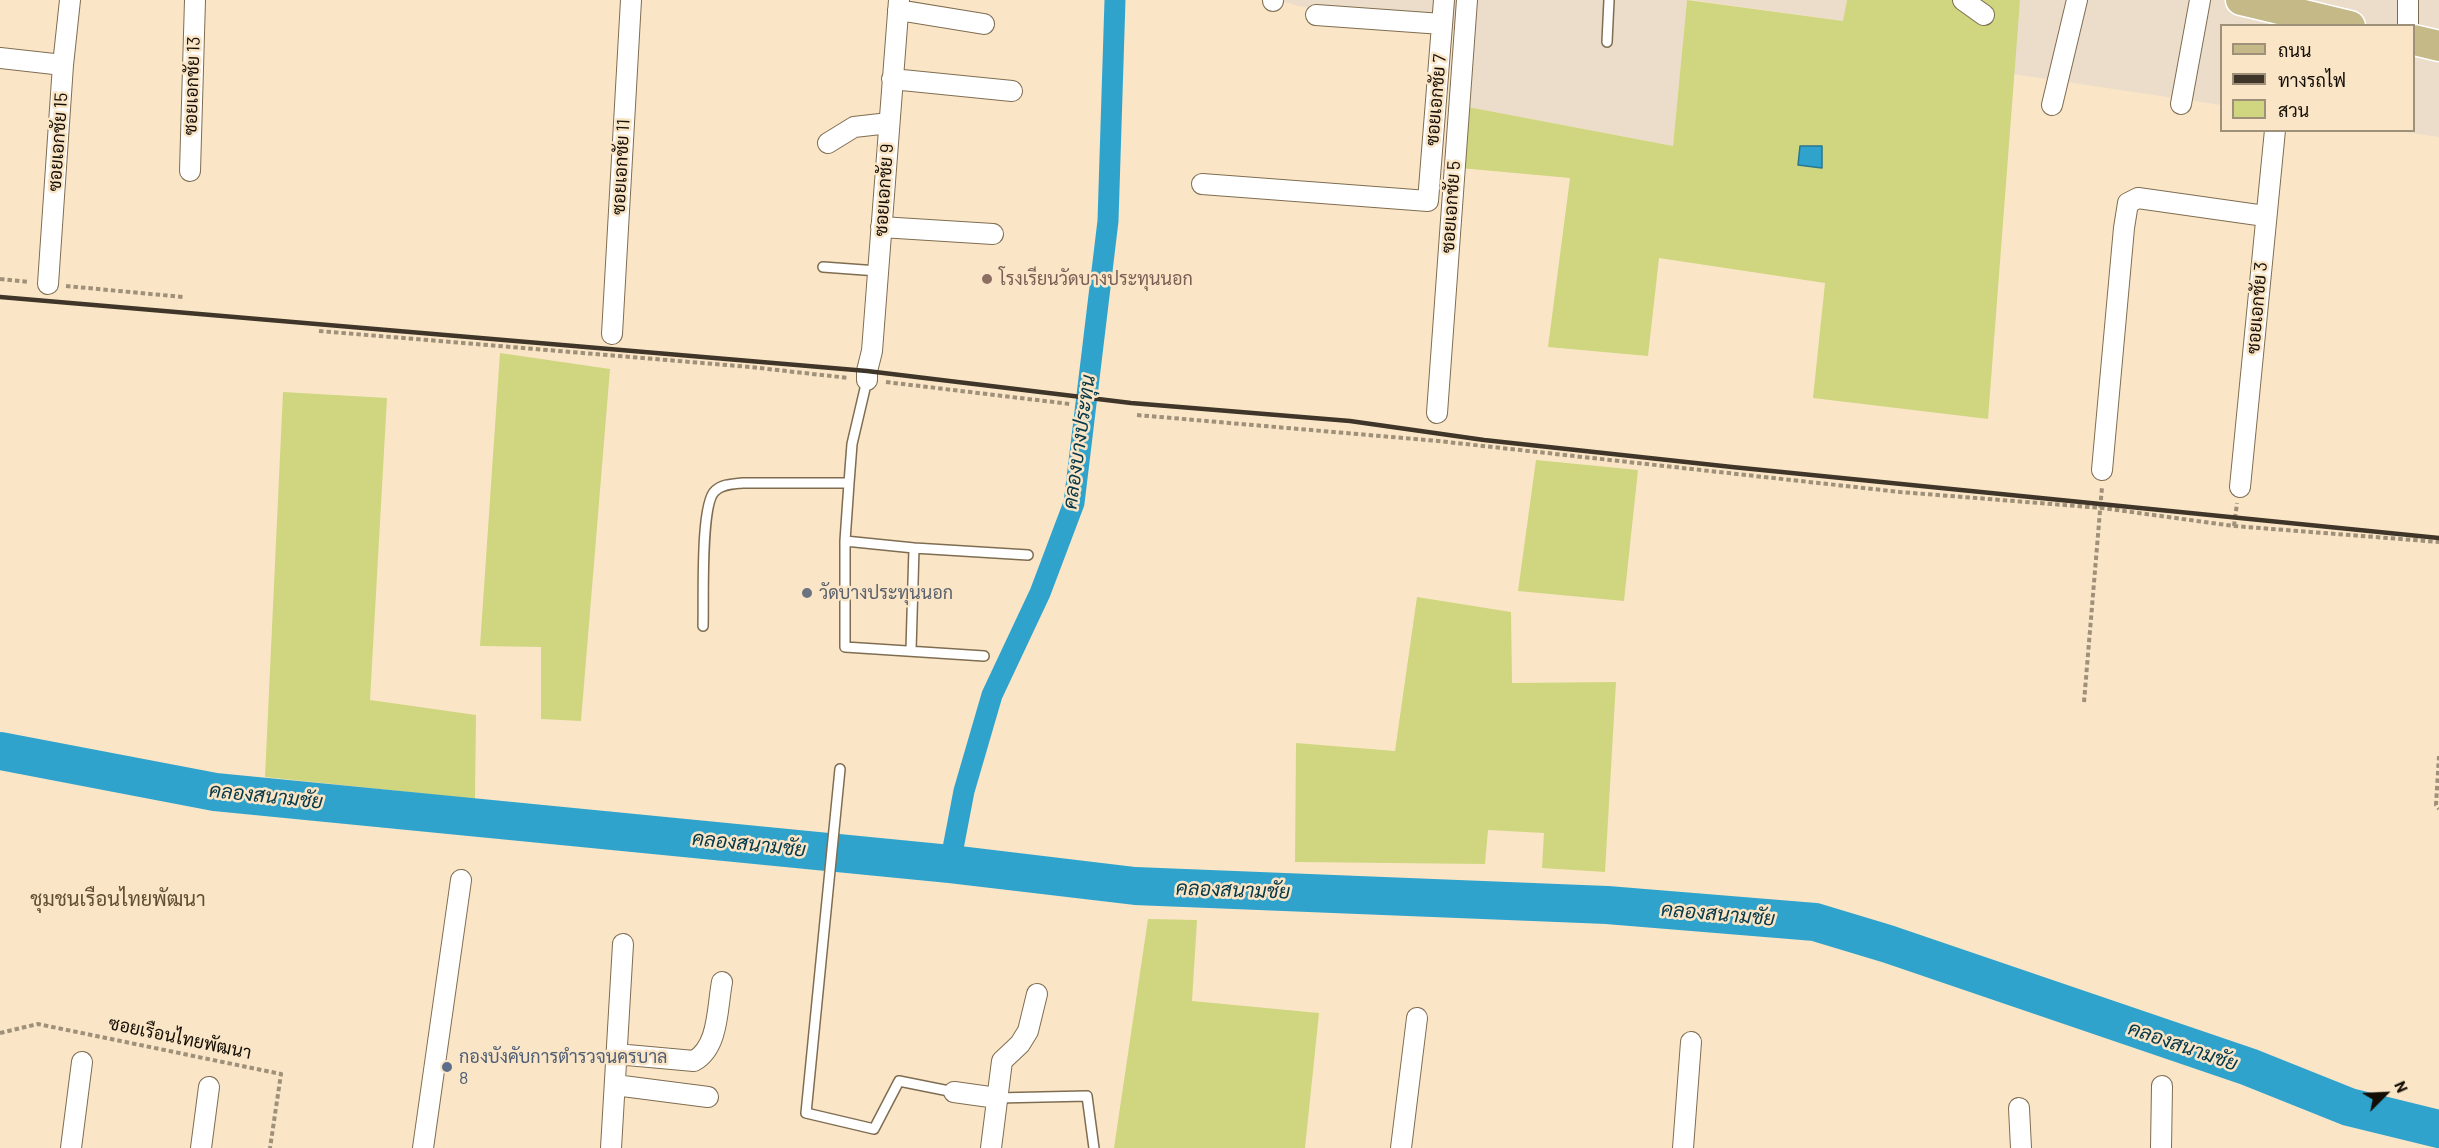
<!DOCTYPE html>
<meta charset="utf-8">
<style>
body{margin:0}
#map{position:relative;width:2439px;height:1148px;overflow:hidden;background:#fae6c7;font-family:Barlow,Sarabun,sans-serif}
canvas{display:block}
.legend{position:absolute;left:2220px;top:24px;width:195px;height:108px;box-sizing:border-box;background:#fae6c7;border:2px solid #9e9079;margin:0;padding:8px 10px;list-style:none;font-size:18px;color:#150e05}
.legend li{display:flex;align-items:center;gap:12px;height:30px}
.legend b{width:30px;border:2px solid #9e9079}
.north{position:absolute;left:2355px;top:1064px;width:60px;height:60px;-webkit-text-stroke:4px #fae6c7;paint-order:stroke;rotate:66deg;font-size:16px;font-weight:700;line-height:24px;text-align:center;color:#150e05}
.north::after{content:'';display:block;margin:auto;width:21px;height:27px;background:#150e05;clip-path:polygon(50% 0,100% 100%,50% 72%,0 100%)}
</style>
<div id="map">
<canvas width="2439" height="1148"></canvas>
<ul class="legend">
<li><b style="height:8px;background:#c5b987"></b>ถนน</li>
<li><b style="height:8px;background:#3f3528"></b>ทางรถไฟ</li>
<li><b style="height:16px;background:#cfd67f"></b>สวน</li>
</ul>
<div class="north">N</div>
</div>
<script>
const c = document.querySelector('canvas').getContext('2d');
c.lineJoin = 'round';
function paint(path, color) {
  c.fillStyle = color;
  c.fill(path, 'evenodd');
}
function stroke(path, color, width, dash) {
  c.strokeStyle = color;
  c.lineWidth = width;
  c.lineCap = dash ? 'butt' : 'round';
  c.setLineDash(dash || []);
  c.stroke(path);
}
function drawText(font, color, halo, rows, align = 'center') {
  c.font = font + ' Barlow,Sarabun,sans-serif';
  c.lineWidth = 5;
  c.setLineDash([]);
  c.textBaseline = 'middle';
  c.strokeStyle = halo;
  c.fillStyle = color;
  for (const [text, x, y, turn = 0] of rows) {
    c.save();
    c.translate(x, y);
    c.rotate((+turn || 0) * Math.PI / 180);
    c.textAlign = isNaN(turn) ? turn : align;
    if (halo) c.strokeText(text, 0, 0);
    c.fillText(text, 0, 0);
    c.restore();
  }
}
paint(new Path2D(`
 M1279 0H1687L1673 146 1468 107 1473 33 1298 6Z
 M1691 0H1847L1844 21Z
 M2020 0H2439V137L2397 131 2414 130V26H2222L2221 105 2013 74Z`), '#ecddca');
paint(new Path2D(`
 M1687 0 1843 21 1847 0H2020L1988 419 1813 398 1825 283 1659 258 1648 356 1548 347 1570 178 1460 168 1468 107 1673 146Z
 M500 353 610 369 581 721 541 719V647L480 646Z
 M283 392 387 398 370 700 476 715 475 799 265 777Z
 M1536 460 1638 470 1624 601 1518 591Z
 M1417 597 1511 612 1512 683 1616 682 1605 872 1542 868 1544 833 1488 830 1485 864 1295 862 1296 743 1395 751Z
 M1148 919 1197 920 1192 1001 1319 1013 1305 1148H1114Z`), '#cfd67f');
const water = new Path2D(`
 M1800 146H1822V168L1798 165Z`);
paint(water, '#30a3cd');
stroke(water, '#287691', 1.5);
stroke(new Path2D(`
 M950 864 964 791 992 695 1040 593 1074 503 1108 221 1115 0`), '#30a3cd', 21);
stroke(new Path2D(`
 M0 751 215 792 950 864 1135 886 1607 905 1815 922 1888 944 2249 1067 2349 1107 2439 1129`), '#30a3cd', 38);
const service = new Path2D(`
 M1607 42 1609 0
 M823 267 878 271
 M867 380 852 444 849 483 845 541V647L984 656
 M845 541 914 548 911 650
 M914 548 1028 555
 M703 626C704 602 700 504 715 491 722 484 733 484 742 483H849
 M840 769 806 1113 874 1129 899 1081 954 1092
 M997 1098 1087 1096 1094 1148`);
const minor = new Path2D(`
 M1963 0 1984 15
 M2408 0V26
 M1273 1V0
 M898 10 984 24
 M1316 15 1442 24
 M0 58 63 65
 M892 79 1012 91
 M2181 104 2200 0
 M2052 105 2077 0
 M828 143 854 127 889 123
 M190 171 195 0
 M1202 184 1428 201 1444 0
 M881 227 993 234
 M48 284 63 65 70 0
 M612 334 631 0
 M867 380V371L872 351 899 0
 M1437 413 1467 0
 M2102 470 2124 228 2128 203 2138 198 2265 216
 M2240 487 2275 130
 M616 1054 694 1061C719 1047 717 1008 722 982
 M615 1085 708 1097
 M954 1092 997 1098
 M2019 1108 2021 1148
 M71 1148 82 1062
 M201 1148 209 1087
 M423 1148 461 880
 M611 1148 623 944
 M991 1148 1002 1061 1020 1044 1028 1031 1037 994
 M1401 1148 1417 1018
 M1683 1148 1691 1042
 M2161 1148 2162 1086`);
const primary = new Path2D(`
 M2241 0 2350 26
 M2414 40 2439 46`);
stroke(service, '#7f6d51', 12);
stroke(minor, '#7f6d51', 22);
stroke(primary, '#fff', 33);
stroke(new Path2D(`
 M0 279 29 282
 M66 286 183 297
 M319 331 750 367 849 378
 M886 382 1070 404
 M1137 415 1438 441 1900 492 2102 508 2234 526 2439 542
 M2234 526 2237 503
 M2084 702 2102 487
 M2439 756 2436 805 2439 809
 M0 1033 38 1024 281 1074 270 1148`), '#9f907a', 4, [4.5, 3]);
stroke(service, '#fff', 9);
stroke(minor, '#fff', 20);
stroke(primary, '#c5b987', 30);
stroke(new Path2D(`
 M0 297 867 371 1131 403 1350 421 1484 440 1732 467 2439 538`), '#3f3528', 4.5);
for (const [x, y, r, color] of [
 [987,279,6,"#8d6e63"],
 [807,593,6,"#6b7280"],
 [447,1067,6,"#5c6f8a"]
]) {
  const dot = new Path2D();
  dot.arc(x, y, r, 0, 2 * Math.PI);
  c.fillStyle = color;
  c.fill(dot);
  stroke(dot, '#fae6c7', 2);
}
drawText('18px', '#150e05', '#fae6c7', [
 ["ซอยเอกชัย 13",192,86,-88],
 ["ซอยเอกชัย 7",1436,100,-85],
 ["ซอยเอกชัย 15",58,142,-86],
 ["ซอยเอกชัย 11",621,167,-87],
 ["ซอยเอกชัย 9",884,190,-86],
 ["ซอยเอกชัย 5",1451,207,-86],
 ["ซอยเอกชัย 3",2257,308,-85],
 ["ซอยเรือนไทยพัฒนา",180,1038,12]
]);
drawText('18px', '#785e54', '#fae6c7', [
 ["โรงเรียนวัดบางประทุนนอก",999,279]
], 'left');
drawText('18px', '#5b616d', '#fae6c7', [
 ["วัดบางประทุนนอก",819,593]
], 'left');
drawText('18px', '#4e5e75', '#fae6c7', [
 ["กองบังคับการตำรวจนครบาล",459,1057],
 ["8",459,1078]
], 'left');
drawText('italic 20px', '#053849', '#fae6c7', [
 ["คลองบางประทุน",1079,442,-82],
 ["คลองสนามชัย",266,796,6],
 ["คลองสนามชัย",749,844,6],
 ["คลองสนามชัย",1233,890,2],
 ["คลองสนามชัย",1718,914,5],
 ["คลองสนามชัย",2183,1046,19]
]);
drawText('20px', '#5f4e33', '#fae6c7', [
 ["ชุมชนเรือนไทยพัฒนา",118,899]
]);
</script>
